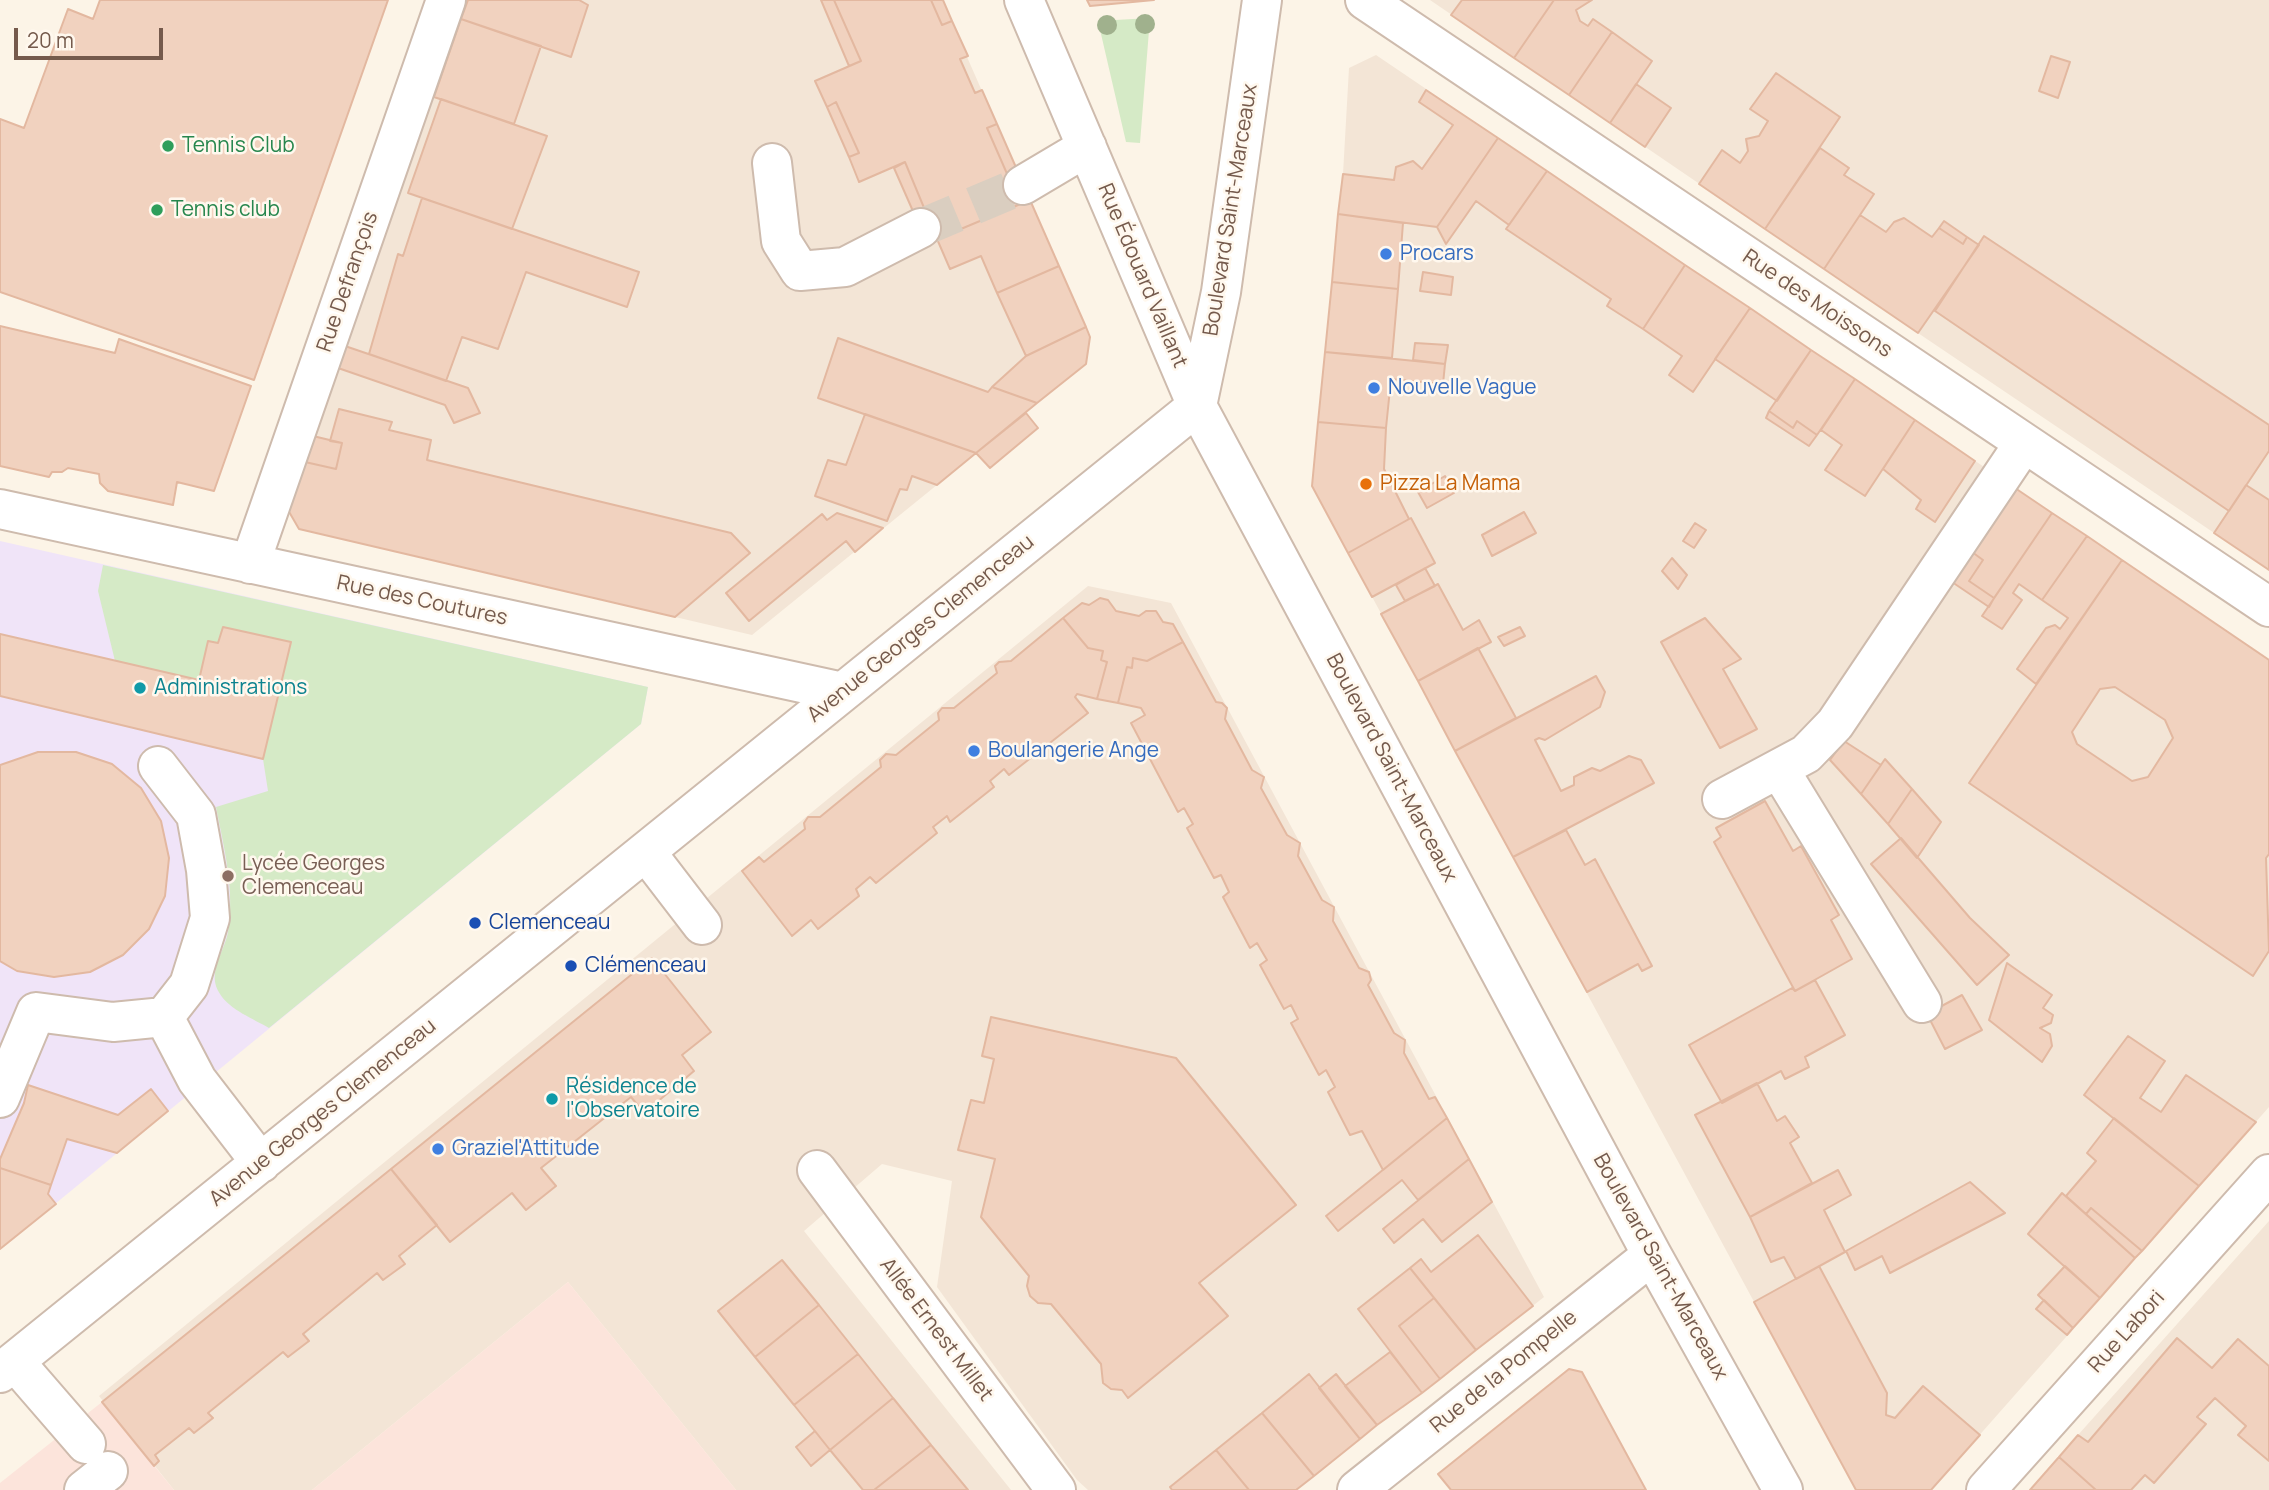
<!DOCTYPE html>
<meta charset="utf-8">
<style>
body{margin:0}
#map{position:relative;width:2269px;height:1490px;overflow:hidden;background:#fcf4e7;font-family:Manrope,sans-serif}
canvas{display:block}
.scale{position:absolute;left:14px;top:28px;width:149px;height:32px;box-sizing:border-box;border:4px solid #755a4c;border-top:0;padding-left:9px;font-size:21px;line-height:24px;white-space:nowrap;color:#755a4c;-webkit-text-stroke:5px #fff8ee;paint-order:stroke}
</style>
<div id="map">
<canvas width="2269" height="1490"></canvas>
<div class="scale">20 m</div>
</div>
<script>
const c = document.querySelector('canvas').getContext('2d');
c.lineJoin = 'round';
function paint(path, color) {
  c.fillStyle = color;
  c.fill(path, 'evenodd');
}
function stroke(path, color, width, dash) {
  c.strokeStyle = color;
  c.lineWidth = width;
  c.lineCap = dash ? 'butt' : 'round';
  c.setLineDash(dash || []);
  c.stroke(path);
}
function drawText(font, color, halo, rows, align = 'center') {
  c.font = font + ' Manrope,sans-serif';
  c.lineWidth = 5;
  c.setLineDash([]);
  c.textBaseline = 'middle';
  c.strokeStyle = halo;
  c.fillStyle = color;
  for (const [text, x, y, turn = 0] of rows) {
    c.save();
    c.translate(x, y);
    c.rotate((+turn || 0) * Math.PI / 180);
    c.textAlign = isNaN(turn) ? turn : align;
    if (halo) c.strokeText(text, 0, 0);
    c.fillText(text, 0, 0);
    c.restore();
  }
}
paint(new Path2D(`
 M466 0H942L1090 337 1086 364 752 635 299 529 288 510Z
 M1430 0H2269V570L1918 333Z
 M1376 55 2269 660V1107L1931 1490H1856L1312 486 1343 174 1349 68Z
 M1088 586 1171 603 1544 1297 1403 1408 1400 1406 1296 1490H1088L1077 1480 937 1287 952 1181 882 1164 804 1231 1011 1490H736L568 1282 312 1490H174L99 1396Z
 M2269 1221V1490H2030L2078 1435Z`), '#f3e5d6');
paint(new Path2D(`
 M568 1282 736 1490H312Z
 M102 1402 174 1490H0V1483Z`), '#fce4db');
paint(new Path2D(`
 M0 541 648 687 641 724 0 1249Z`), '#f0e4f8');
paint(new Path2D(`
 M1150 18 1140 143 1126 142 1098 21Z
 M103 565 648 687 641 724 269 1028C254 1019 230 1010 220 994 206 973 224 953 228 932 235 890 224 848 216 807L268 791 263 759 291 642 223 627 218 643 208 641 199 680 115 661 98 591Z`), '#d5eac6');
const building = new Path2D(`
 M100 0H388L254 380 0 292V119L24 128 68 9 93 19Z
 M468 0H579L588 5 571 57 461 19Z
 M821 0H834L861 61 849 66Z
 M834 0H931L942 25 952 21 968 56 960 59 975 93 982 90 997 124 987 128 1008 176 1030 200 937 239 905 162 859 182 849 157 859 153 836 102 827 107 815 81 861 61Z
 M931 0H943L952 21 942 25Z
 M1087 0H1154L1090 6Z
 M1462 0H1554L1514 58 1451 15Z
 M1554 0H1592L1576 10 1580 21 1588 26 1593 19 1612 32 1569 95 1514 58Z
 M461 19 541 46 514 124 434 97Z
 M1612 32 1652 61 1610 123 1569 95Z
 M2051 56 2070 62 2058 98 2039 91Z
 M1776 73 1840 117 1765 229 1699 184 1722 150 1740 163 1748 151 1746 139 1759 136 1768 121 1750 109Z
 M1636 84 1671 108 1645 147 1610 123Z
 M1426 90 1498 138 1437 227 1338 214 1343 174 1394 180 1396 167 1413 161 1422 169 1453 125 1419 102Z
 M441 99 547 136 512 229 408 193Z
 M836 102 859 153 849 157 827 107Z
 M997 124 1018 172 1008 176 987 128Z
 M1498 138 1547 171 1509 225 1476 201 1446 244 1437 227Z
 M1820 148 1849 168 1844 175 1874 194 1824 269 1765 229Z
 M905 162 937 239 927 243 894 168Z
 M1547 171 1685 265 1643 329 1607 306 1611 299 1506 229Z
 M422 198 639 272 627 307 526 272 498 349 462 337 446 381 369 354 398 254 403 256Z
 M1030 200 1059 266 997 293 981 256 950 269 937 239Z
 M1338 214 1403 223 1398 289 1332 282Z
 M1860 215 1886 232 1894 222 1904 218 1932 237 1939 228 1963 244 1967 237 1979 245 1918 333 1824 269Z
 M1944 221 1967 237 1963 244 1939 228Z
 M1984 236 2269 425V451L2229 511 1935 311Z
 M1685 265 1750 308 1693 392 1669 375 1682 356 1643 329Z
 M1059 266 1086 327 1026 356 997 293Z
 M1423 272 1453 277 1451 295 1420 291Z
 M1332 282 1398 289 1392 358 1325 352Z
 M1750 308 1811 350 1777 401 1715 359Z
 M0 326 115 353 119 339 251 386 214 491 177 482 173 505 108 491 100 483 99 474 68 468 62 472H52L49 477 0 466Z
 M1086 327 1090 337 1086 364 1037 403 992 387 1026 356Z
 M838 338 988 392 992 387 1037 403 976 453 818 398Z
 M1415 343 1448 345 1445 364 1413 360Z
 M345 346 468 388 480 413 454 423 445 405 338 368Z
 M1811 350 1855 379 1817 435 1797 421 1793 428 1769 411Z
 M1325 352 1445 364 1443 384 1391 379 1386 428 1318 422Z
 M1855 379 1915 420 1865 496 1825 470 1842 445 1821 430Z
 M339 409 392 422 389 430 431 440 427 460 731 533 750 553 675 617 299 529 288 510 305 462 336 469 342 443 330 441Z
 M1769 411 1793 428 1797 421 1817 435 1809 446 1766 418Z
 M1026 413 1038 428 990 468 976 453Z
 M865 414 976 453 937 485 912 476 907 490 900 489 887 521 815 496 828 460 846 465Z
 M1915 420 1975 461 1935 522 1916 509 1921 500 1883 469Z
 M1318 422 1386 428 1384 469 1409 519 1348 553 1312 486Z
 M313 436 342 443 336 469 305 462Z
 M1445 476 1454 493 1427 508 1418 492Z
 M2246 485 2269 500V570L2214 533Z
 M2015 488 2052 513 1994 598 1969 581 1983 560 1972 552Z
 M1524 512 1536 533 1492 556 1482 535Z
 M837 513 883 528 855 552 846 541 749 621 726 593 822 514 827 520Z
 M2052 513 2087 536 2042 600 2019 584 2013 593 2022 600 2002 629 1982 616Z
 M1411 518 1435 563 1372 597 1348 553Z
 M1695 523 1706 530 1694 548 1683 541Z
 M2087 536 2122 560 2036 684 2017 669 2046 628 2055 625 2060 629 2068 618 2042 600Z
 M1972 552 1983 560 1969 581 1994 598 1989 607 1952 582Z
 M1672 558 1687 575 1678 589 1662 571Z
 M2122 560 2269 660V854L2266 858 2269 951 2253 976 1969 783ZM2115 687 2165 720 2173 738 2148 777 2132 781 2077 744 2072 732 2100 689Z
 M1425 568 1435 586 1405 601 1396 585Z
 M1438 584 1463 630 1479 620 1491 642 1418 681 1381 614Z
 M1100 598 1108 600 1116 611 1139 616 1146 611H1156L1163 622 1173 624 1183 642 1147 661 1133 658 1132 668 1127 667 1118 703 1097 699 1107 662 1101 660 1103 651 1088 648 1063 618 1082 603 1089 605Z
 M1063 618 1088 648 1103 651 1101 660 1107 662 1097 699 1077 694 1075 697 1088 713 1009 775 1004 769 990 781 994 787 950 822 947 816 933 827 937 833 876 883 870 877 856 889 859 896 818 929 811 920 792 936 742 871 759 857 764 862 805 829 804 823 808 817H820L881 767 880 760 886 754 896 755 939 720 938 713 942 708H954L997 673 995 666 999 662 1011 661Z
 M1705 618 1741 659 1723 669 1757 729 1720 748 1661 642Z
 M223 627 291 642 263 759 0 696V634L199 680 208 641 218 643Z
 M1520 627 1525 636 1504 646 1498 637Z
 M1183 642 1216 702 1222 703 1227 708 1225 719 1252 770 1264 777 1261 788 1287 835 1300 843 1298 856 1322 900 1334 907 1333 921 1359 968 1369 972 1371 980 1368 985 1394 1033 1405 1040 1404 1053 1429 1099 1435 1097 1447 1118 1383 1170 1362 1131 1350 1135 1328 1092 1335 1087 1326 1070 1319 1075 1291 1023 1298 1019 1291 1005 1284 1009 1260 965 1267 960 1257 943 1250 948 1223 897 1229 892 1221 875 1214 878 1187 828 1193 824 1184 808 1178 812 1131 723 1145 715 1141 708 1118 703 1127 667 1132 668 1133 658 1147 661Z
 M1478 648 1516 718 1455 751 1418 681Z
 M1596 676 1605 692 1600 707 1545 740 1539 738 1535 740 1561 791 1574 785V777L1592 768 1600 771 1629 756 1641 760 1654 783 1513 857 1455 751Z
 M1844 741 1881 765 1861 794 1830 760Z
 M38 752H76L112 764 141 788 161 821 169 858 165 896 149 929 123 955 90 972 54 977 17 971 0 961V765Z
 M1885 759 1912 789 1888 824 1861 794Z
 M1912 789 1941 822 1917 858 1888 824Z
 M1765 801 1793 851 1801 846 1839 915 1831 920 1852 959 1795 991 1714 842 1721 837 1716 828Z
 M1566 830 1585 865 1595 859 1652 966 1642 971 1638 964 1587 992 1513 857Z
 M1901 838 1970 918 2009 955 1977 985 1871 864Z
 M652 958 711 1032 682 1055 694 1071 644 1113 631 1097 541 1168 556 1186 526 1210 512 1193 450 1242 391 1169Z
 M2007 963 2052 995 2043 1008 2053 1015 2051 1023 2040 1028 2050 1034 2052 1046 2042 1062 1989 1020Z
 M1815 980 1845 1035 1805 1057 1809 1067 1785 1079 1781 1071 1722 1103 1689 1045 1792 988 1795 991Z
 M1962 995 1982 1030 1945 1049 1927 1014Z
 M991 1017 1176 1058 1296 1205 1199 1283 1228 1316 1128 1398 1122 1390 1111 1389 1103 1383 1101 1364 1051 1304 1038 1303 1030 1296 1027 1286 1029 1276 981 1217 995 1159 958 1150 971 1100 984 1103 994 1059 982 1056Z
 M2128 1036 2165 1061 2140 1098 2161 1112 2186 1075 2256 1122 2199 1186 2084 1095Z
 M1757 1083 1777 1121 1785 1116 1799 1137 1790 1143 1812 1183 1750 1217 1695 1115Z
 M28 1085 118 1115 151 1089 168 1111 117 1153 67 1139 51 1185 0 1168V1159L24 1103Z
 M1447 1118 1469 1159 1418 1200 1402 1180 1338 1231 1326 1216Z
 M2114 1118 2199 1186 2142 1251 2091 1208 2086 1214 2066 1196 2096 1161 2087 1153Z
 M1469 1159 1492 1202 1442 1242 1423 1219 1394 1243 1383 1229Z
 M0 1168 51 1185 48 1194 56 1204 0 1249Z
 M391 1169 437 1225 399 1256 405 1264 383 1280 377 1273 303 1334 309 1341 288 1357 283 1352 208 1413 213 1418 194 1433 189 1428 155 1455 159 1461 154 1466 102 1402Z
 M1838 1170 1851 1195 1824 1210 1845 1252 1796 1279 1784 1257 1771 1262 1750 1217Z
 M1970 1182 2005 1213 1890 1273 1882 1256 1855 1270 1846 1251Z
 M2062 1193 2135 1258 2100 1298 2028 1234Z
 M2091 1208 2142 1251 2135 1258 2086 1214Z
 M1478 1235 1533 1306 1476 1350 1410 1268 1421 1259 1431 1272Z
 M782 1260 819 1305 755 1357 718 1311Z
 M1819 1266 1887 1393 1886 1415 1895 1418 1923 1386 1980 1435 1931 1490H1856L1754 1302Z
 M2065 1266 2100 1298 2073 1328 2038 1295Z
 M1410 1268 1434 1298 1399 1326 1440 1379 1422 1393 1358 1309Z
 M1434 1298 1476 1350 1440 1379 1399 1326Z
 M2044 1300 2073 1328 2067 1335 2036 1309Z
 M819 1305 858 1354 794 1405 755 1357Z
 M2177 1338 2212 1368 2238 1339 2269 1366V1461L2238 1435 2246 1426 2215 1398 2197 1417 2206 1424 2154 1483 2145 1475 2131 1490H2096L2059 1457 2078 1435 2088 1442Z
 M1390 1352 1422 1393 1377 1425 1345 1386Z
 M858 1354 893 1398 830 1450 794 1405Z
 M1569 1369 1582 1372 1646 1490H1451L1438 1474Z
 M1309 1374 1360 1439 1314 1476 1262 1413Z
 M1336 1374 1377 1425 1360 1439 1319 1388Z
 M893 1398 931 1445 874 1490H863L830 1450Z
 M1262 1413 1314 1476 1296 1490H1249L1216 1450Z
 M815 1431 830 1450 811 1466 796 1447Z
 M931 1445 968 1490H874Z
 M1216 1450 1249 1490H1172L1170 1487Z
 M2059 1457 2096 1490H2030Z`);
paint(building, '#f1d2bf');
stroke(building, '#e3b8a0', 2);
stroke(new Path2D(`
 M921 228 1023 185`), '#dacec0', 38, [38, 19]);
const minor = new Path2D(`
 M1024 0 1197 406 1652 1255 1783 1490
 M1365 0 2269 607
 M772 163 781 241 800 271 845 267 921 228
 M1023 185 1087 147
 M1197 406 1221 292 1262 0
 M0 509 843 692
 M250 564 446 0
 M158 766 196 815 206 870 210 918 189 985 164 1017
 M1779 769 1922 1003
 M1722 799 1806 754 1835 724 2024 443
 M646 852 702 925
 M0 1098 36 1012 113 1022 164 1017 197 1080 261 1163
 M817 1170 1056 1490
 M15 1362 86 1444
 M0 1373 1197 406
 M84 1490 108 1471
 M1357 1490 1652 1255
 M1986 1490 2269 1174`);
stroke(minor, '#cebbad', 42);
stroke(minor, '#fff', 38);
c.fillStyle = '#a0b18d';
for (const [x, y] of [
 [1145,24],
 [1107,25]
]) {
  c.beginPath();
  c.arc(x, y, 10, 0, 2 * Math.PI);
  c.fill();
}
for (const [x, y, r, color] of [
 [168,146,7,"#2e9e5b"],
 [157,210,7,"#2e9e5b"],
 [1386,254,7,"#3f7fe0"],
 [1374,388,7,"#3f7fe0"],
 [1366,484,7,"#e8710a"],
 [140,688,7,"#0f9aa8"],
 [974,751,7,"#3f7fe0"],
 [228,876,7,"#8d6e63"],
 [475,923,7,"#1a4fb4"],
 [571,966,7,"#1a4fb4"],
 [552,1099,7,"#0f9aa8"],
 [438,1149,7,"#3f7fe0"]
]) {
  const dot = new Path2D();
  dot.arc(x, y, r, 0, 2 * Math.PI);
  c.fillStyle = color;
  c.fill(dot);
  stroke(dot, '#fff8ee', 2.5);
}
drawText('21px', '#27864d', '#fff8ee', [
 ["Tennis Club",182,146],
 ["Tennis club",171,210]
], 'left');
drawText('21px', '#755a4c', '#fff8ee', [
 ["Boulevard Saint-Marceaux",1231,210,-81],
 ["Rue Édouard Vaillant",1142,276,67],
 ["Rue Defrançois",348,282,-71],
 ["Rue des Moissons",1817,304,34],
 ["Rue des Coutures",422,601,12],
 ["Avenue Georges Clemenceau",921,629,-39],
 ["Boulevard Saint-Marceaux",1391,768,62],
 ["Avenue Georges Clemenceau",323,1113,-39],
 ["Boulevard Saint-Marceaux",1660,1267,61],
 ["Allée Ernest Millet",936,1330,53],
 ["Rue Labori",2127,1332,-48],
 ["Rue de la Pompelle",1504,1372,-39]
]);
drawText('21px', '#366cbe', '#fff8ee', [
 ["Procars",1400,254],
 ["Nouvelle Vague",1388,388],
 ["Boulangerie Ange",988,751],
 ["Graziel'Attitude",452,1149]
], 'left');
drawText('21px', '#c56008', '#fff8ee', [
 ["Pizza La Mama",1380,484]
], 'left');
drawText('21px', '#0d838f', '#fff8ee', [
 ["Administrations",154,688],
 ["Résidence de",566,1087],
 ["l'Observatoire",566,1111]
], 'left');
drawText('21px', '#785e54', '#fff8ee', [
 ["Lycée Georges",242,864],
 ["Clemenceau",242,888]
], 'left');
drawText('21px', '#164399', '#fff8ee', [
 ["Clemenceau",489,923],
 ["Clémenceau",585,966]
], 'left');
</script>
